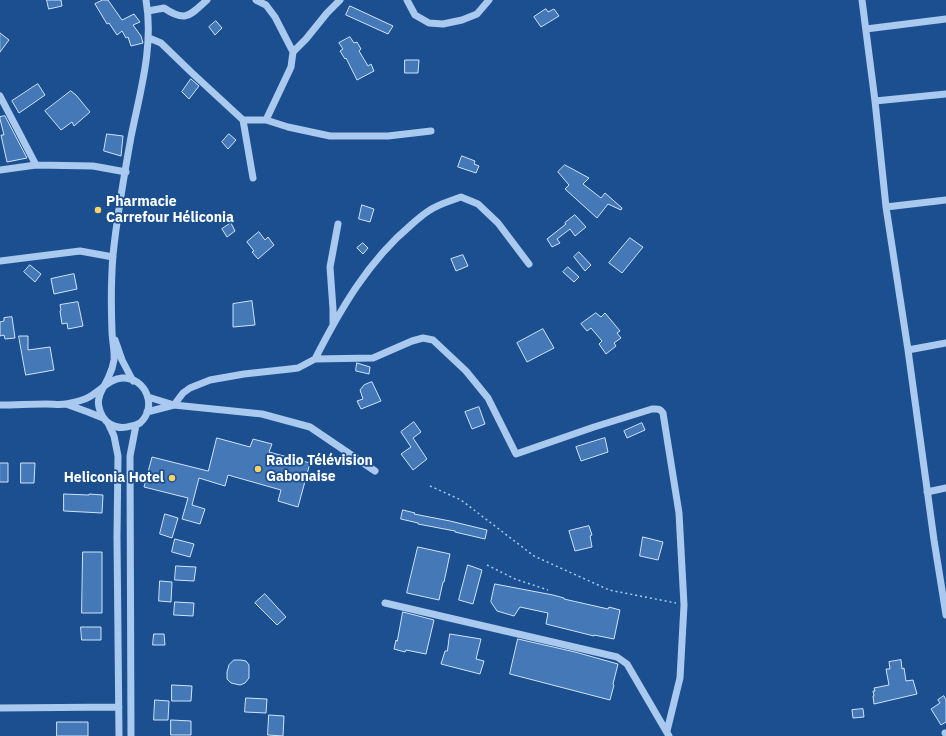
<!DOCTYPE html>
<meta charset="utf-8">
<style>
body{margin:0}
canvas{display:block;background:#1b4f8f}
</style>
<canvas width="946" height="736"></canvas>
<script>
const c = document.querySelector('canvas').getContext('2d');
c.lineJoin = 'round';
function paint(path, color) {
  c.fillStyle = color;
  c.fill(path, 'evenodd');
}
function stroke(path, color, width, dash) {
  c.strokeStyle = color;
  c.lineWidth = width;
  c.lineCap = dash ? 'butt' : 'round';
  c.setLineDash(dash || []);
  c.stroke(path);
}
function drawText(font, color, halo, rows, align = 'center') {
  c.font = font + ' "IBM Plex Sans",sans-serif';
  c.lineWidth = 3.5;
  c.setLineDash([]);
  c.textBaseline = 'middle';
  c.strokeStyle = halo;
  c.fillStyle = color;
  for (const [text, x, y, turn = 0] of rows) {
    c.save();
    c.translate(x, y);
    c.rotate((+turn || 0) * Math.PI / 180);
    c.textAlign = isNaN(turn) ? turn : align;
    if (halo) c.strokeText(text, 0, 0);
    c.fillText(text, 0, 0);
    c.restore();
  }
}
const building = new Path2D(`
 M47 0H61L62 6 49 9Z
 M103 0H108L122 20 134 14 140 22 133 25 141 36 143 43 131 46 128 37 126 38 122 31 117 35 109 23 107 24 95 4Z
 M350 6 393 26 388 34 346 15Z
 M546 9 548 12 554 9 559 16 541 27 534 17Z
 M216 21 222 28 215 35 209 27Z
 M0 33 9 40 0 52Z
 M350 37 354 43 357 42 361 49 359 51 368 66 371 64 374 71 357 80 346 58 345 59 340 51 343 49 339 43Z
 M405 60H419L418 73H405Z
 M191 79 199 86 189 99 182 92Z
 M38 84 45 95 35 102 19 113 12 101Z
 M71 91 76 95 90 112 74 126 72 122 61 130 45 111Z
 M5 116 27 158 7 162 1 135H4L0 119V117Z
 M107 134 123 136 121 156 104 151Z
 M229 134 236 140 228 149 222 142Z
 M462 156 475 161 474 164 479 166 476 173 458 167Z
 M565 165 589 178 583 184 601 198 605 193 622 208 621 210 608 204 597 218 565 189 569 185 558 172Z
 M362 205 374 209 370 222 359 219Z
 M575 215 586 227 575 236 570 229 557 239 560 243 552 247 547 239 566 224 565 223Z
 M231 223 235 231 227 237 222 229Z
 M259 232 265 240 268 237 274 245 258 259 252 252 254 251 247 242Z
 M630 238 643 247 622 273 609 263Z
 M363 243 368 248 363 254 357 248Z
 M579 252 591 265 585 271 574 257Z
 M463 255 468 266 456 271 451 259Z
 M30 265 41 274 35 282 24 272Z
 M568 267 579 277 574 282 563 272Z
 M74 274 77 289 54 294 51 279Z
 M252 301 255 325 233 327V304Z
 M78 302 83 326 68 329 67 323 62 324 60 311 61 310 60 305Z
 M596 313 601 317 605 313 620 331 617 333 621 338 614 343 616 346 606 354 599 344 602 341 591 328 587 331 581 324Z
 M12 317 15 338 5 339 4 335 0 336V322L4 321V318Z
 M543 329 554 348 527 362 517 343Z
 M19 336H28V350L50 347 54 370 26 375Z
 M357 363 370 367 369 374 356 371Z
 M372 382 381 401 361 409 357 401 363 399 360 390 364 385Z
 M479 407 485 424 472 429 465 412Z
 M414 422 421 432 413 438 427 459 413 470 401 454 411 447 401 432Z
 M642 423 645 430 627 438 624 431Z
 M217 438 250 447 253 439 272 444 269 452 310 463 298 507 278 501 281 490 228 475 225 486 199 478 192 505 205 509 200 524 182 519 188 498 144 487 152 457 208 471Z
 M605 438 608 452 581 461 576 447Z
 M0 463H8V482H0Z
 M21 463H35L34 483H21Z
 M64 494 89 495V494L103 495 102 513 64 511Z
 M403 510 415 513 414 514 450 521 487 530 485 539 455 532V531L418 524V523L401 519Z
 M165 514 178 518 172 538 160 534Z
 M589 526 592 535 590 536 592 547 575 551 569 531Z
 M643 537 663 542 658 560 640 556Z
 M175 539 194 544 190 557 172 552Z
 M418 547 450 554 444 582H443L439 600 407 593Z
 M83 552H102V613H82Z
 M468 565 482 570 473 604 459 600Z
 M176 566 196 567 194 581 175 580Z
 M160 581 172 582 171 602 159 601Z
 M495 584 553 595 564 598V599L608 609 609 607 620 610 614 639 594 635V636L546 624 548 613 520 607 514 616 497 611 491 602Z
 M265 594 286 617 277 625 255 603Z
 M175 602 194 603 193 616 174 615Z
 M403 612 434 620 426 654 406 650 405 652 394 649 396 640 397 641Z
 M81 627H101V640H82Z
 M154 634H164L165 645H153Z
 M450 634 481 639 476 659 484 661 480 674 441 664 445 651H447Z
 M518 639 575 652 618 664 613 684 614 685 610 700 510 674Z
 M234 660H241L246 661 249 665V678L245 683 240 685 231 683 227 679V672L229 665Z
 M901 660 902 669 904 668 906 681 913 680 917 694 874 704 873 696H874L873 691H875L874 688 889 685 886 669H890L889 662Z
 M172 685 192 686 191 701H172Z
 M944 696 946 700V722L941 725 931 709 940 703 938 700Z
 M246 698 267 699 266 713 245 712Z
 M155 700 169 701 168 720H154Z
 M863 709 864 717 853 718 852 710Z
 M269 715 284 716 283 736 268 735Z
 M171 720 191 721V735H171Z
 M57 722H88V736H57Z`);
paint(building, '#4478b7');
stroke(building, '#cfe3fa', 1);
stroke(new Path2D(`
 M430 486 461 500 534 556 609 590 676 603
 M487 565 515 579 548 590`), '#a9c9ee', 1.5, [2, 3]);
stroke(new Path2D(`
 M256 0 266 5 275 17 293 52
 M407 0 415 15 429 23 443 24 462 20 477 14 489 0
 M862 0 875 101 886 207 908 350 934 540 946 615
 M148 11 164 8C186 23 190 15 207 0
 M866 29 946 19
 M149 38 161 43 191 72 243 120 253 178
 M0 96 36 165
 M875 101 946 94
 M243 120H266L288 127 330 136H388L431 131
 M266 120 291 67 293 52 306 39 327 13 340 0
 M0 170 36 165 93 166 126 172
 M886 207 946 200
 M0 261 80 251 113 257
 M333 323V309L330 267 338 224
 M115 340 122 360 133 381
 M908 350 946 343
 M315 359C340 310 368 261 411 225 417 220 423 214 430 210 439 204 450 201 461 197L478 204 498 223 529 264
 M148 397 174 405 262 414 310 427 375 471
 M66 404 88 412 103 418
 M0 405C15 405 31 404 46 404 53 404 60 405 66 404 72 403 79 401 85 399 98 394 108 379 122 378 146 377 158 407 140 423 137 425 134 426 131 426 116 431 102 423 99 407 96 396 105 386 109 376 111 372 113 366 114 360 115 351 112 340 112 331 111 306 111 280 113 255 117 215 124 176 131 137 140 92 154 46 146 0
 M147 412 174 405 183 393 190 388 210 380 244 374 290 369 298 368 315 359 373 358 412 341 423 338 433 340 466 371 488 398 516 454 594 427 652 409C657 409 660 408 663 413L679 513 684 605 680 678 667 731
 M108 423 114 436 118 456 117 537 119 736
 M927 492 946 488
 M385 603 617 657 627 664 669 736
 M0 708 119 707
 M945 733H946
 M131 736 130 456 136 425`), '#a9c9ee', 7);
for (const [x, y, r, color] of [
 [98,210,4,"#ffd166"],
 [258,469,4,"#ffd166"],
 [172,478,4,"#ffd166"]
]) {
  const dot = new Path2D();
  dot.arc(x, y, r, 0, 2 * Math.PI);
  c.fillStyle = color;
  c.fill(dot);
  stroke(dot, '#1b4f8f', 1.5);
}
drawText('bold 14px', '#fff', '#1b4f8f', [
 ["Pharmacie",106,202],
 ["Carrefour Héliconia",106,218],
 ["Radio Télévision",266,461],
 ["Gabonaise",266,477],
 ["Heliconia Hotel",164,478,"right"]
], 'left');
</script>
